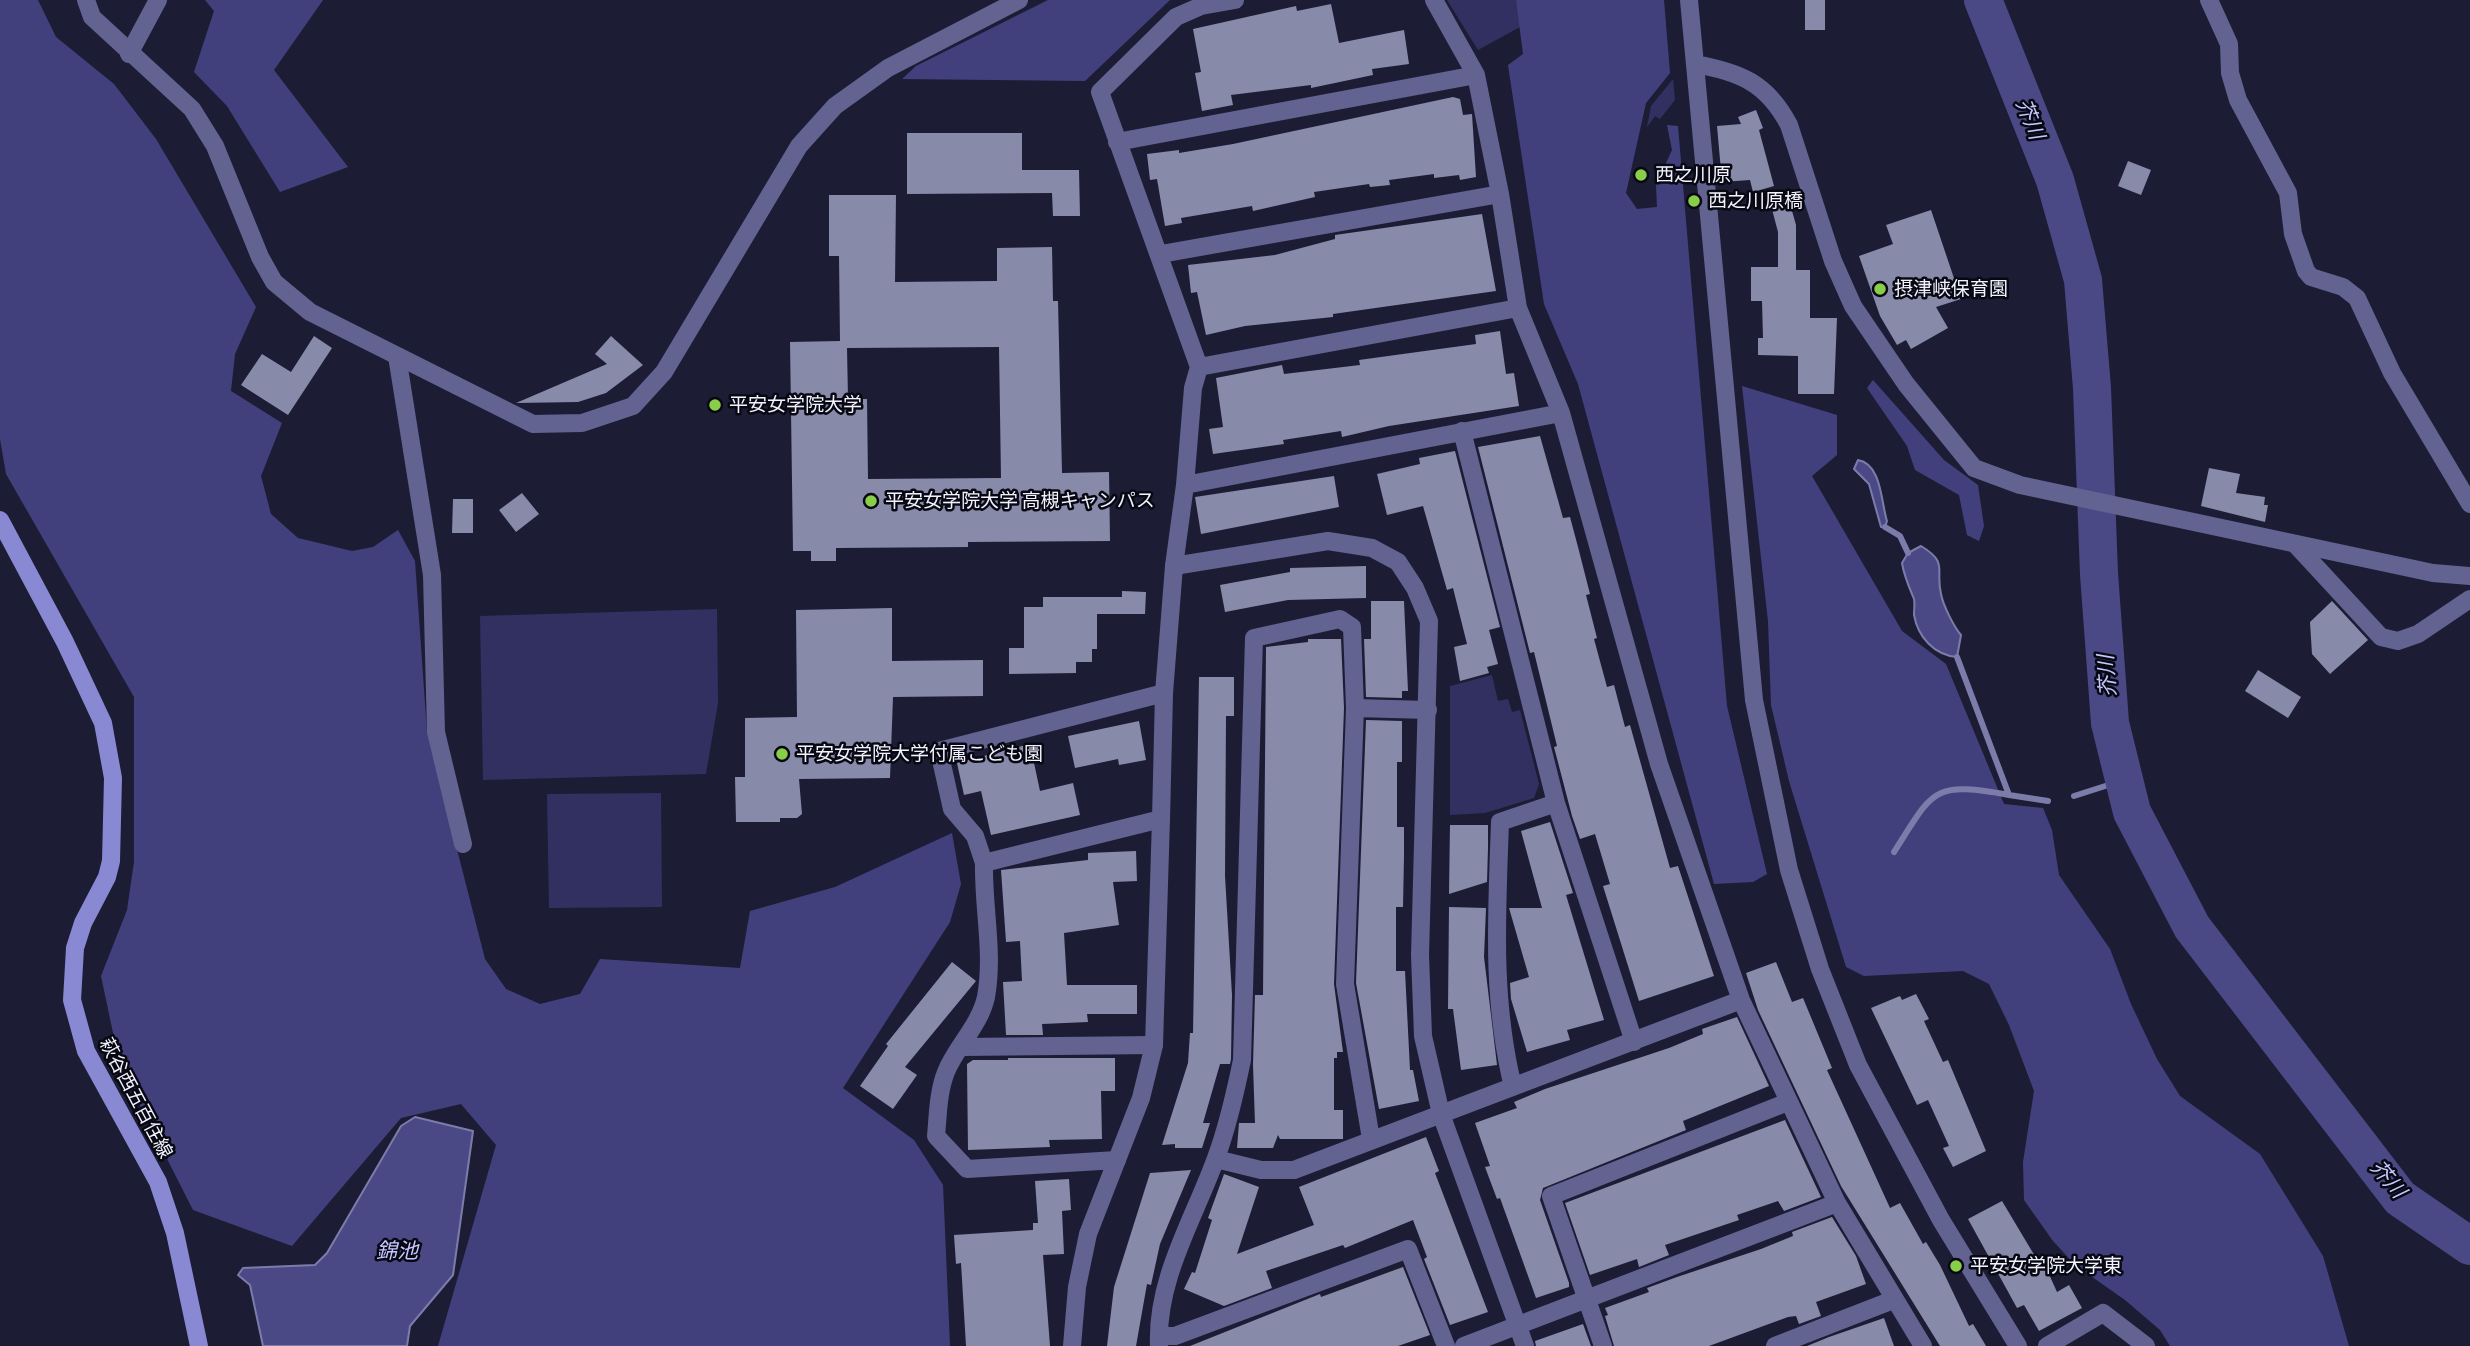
<!DOCTYPE html>
<meta charset="utf-8">
<style>
body{margin:0}
canvas{display:block;background:#1c1c35}
</style>
<canvas width="2470" height="1346"></canvas>
<script>
const c = document.querySelector('canvas').getContext('2d');
c.lineJoin = 'round';
function paint(path, color) {
  c.fillStyle = color;
  c.fill(path, 'evenodd');
}
function stroke(path, color, width, dash) {
  c.strokeStyle = color;
  c.lineWidth = width;
  c.lineCap = dash ? 'butt' : 'round';
  c.setLineDash(dash || []);
  c.stroke(path);
}
function drawText(font, color, halo, rows, align = 'center') {
  c.font = font + ' Barlow,"Noto Sans JP",sans-serif';
  c.lineWidth = 5;
  c.setLineDash([]);
  c.textBaseline = 'middle';
  c.strokeStyle = halo;
  c.fillStyle = color;
  for (const [text, x, y, turn = 0] of rows) {
    c.save();
    c.translate(x, y);
    c.rotate((+turn || 0) * Math.PI / 180);
    c.textAlign = isNaN(turn) ? turn : align;
    if (halo) c.strokeText(text, 0, 0);
    c.fillText(text, 0, 0);
    c.restore();
  }
}
paint(new Path2D(`
 M1447 0H1516L1520 27 1478 50Z
 M1673 79 1675 100 1660 119 1655 116 1647 127 1651 106Z
 M717 609 718 703 706 774 483 780 480 616Z
 M1492 675 1498 701 1508 699 1512 712 1520 710 1539 784 1534 798 1485 813 1450 815V686Z
 M661 793 662 907 549 908 547 794Z`), '#323061');
paint(new Path2D(`
 M0 0H38L56 37 114 84 156 139 256 307 235 354 231 391 282 423 261 476 271 514 298 538 352 551 373 547 398 530 415 561 427 732 485 959 506 989 540 1004 580 994 600 959 740 968 750 911 835 887 952 833 961 884 950 922 843 1088 914 1140 943 1185 950 1346H438L496 1145 461 1104 401 1118 292 1246 193 1210 120 1066 101 976 127 910 134 862V697L6 474 0 439Z
 M205 0H323L274 70 348 167 280 192 227 106 194 72 214 11Z
 M1048 0H1170L1085 81 902 79 916 66Z
 M1516 0H1664L1670 73 1646 103 1626 193 1637 209 1657 207 1656 185 1672 150 1667 125 1678 126 1727 706 1767 874 1753 882 1714 884 1578 384 1544 304 1508 65 1523 54Z
 M1873 380 1944 460 1978 485 1984 526 1979 541 1967 535 1959 495 1915 470 1907 446 1867 388Z
 M1742 386 1837 415V455L1812 476 1902 631 1946 664 2004 804 2043 808 2052 830 2059 875 2110 949 2131 1004 2157 1059 2180 1096 2260 1154 2323 1256 2349 1346H2170L2160 1330 2125 1300 2075 1265 2053 1241 2024 1200 2023 1162 2034 1091 2009 1025 1989 984 1963 971 1864 976 1846 967 1789 781 1771 705 1768 621Z`), '#42407c');
const water = new Path2D(`
 M1858 460C1882 464 1881 503 1887 521L1885 527H1881L1869 484 1854 469Z
 M1921 546C1949 563 1935 569 1941 594 1943 605 1954 627 1961 635L1957 657C1934 655 1918 637 1914 615 1914 610 1915 603 1914 599 1909 587 1904 576 1902 563L1908 553Z
 M415 1117 473 1131 453 1275 410 1326 407 1346H263L250 1285 238 1275 243 1268 315 1265 327 1253 401 1126Z`);
paint(water, '#4a4986');
stroke(water, '#7c7caa', 2);
stroke(new Path2D(`
 M1885 527 1900 536 1908 553
 M1957 657 2009 795 2048 801
 M2074 796 2124 780
 M1894 852C1934 790 1931 781 2009 795`), '#7c7caa', 6);
stroke(new Path2D(`
 M1983 0 2055 180 2083 280 2092 388 2099 574 2110 723 2132 812 2192 927 2400 1198 2470 1246`), '#4a4986', 38);
paint(new Path2D(`
 M1805 0H1825V30H1805Z
 M1331 4 1339 43 1404 30 1409 64 1372 69 1373 75 1311 88V85L1231 95 1233 105 1202 111 1195 73 1201 72 1193 29 1296 6 1297 11Z
 M1453 97 1460 99 1463 115 1472 114 1476 177 1460 180 1459 175 1434 178V174L1389 180 1390 185 1370 187 1369 184 1314 192 1315 197 1253 211 1252 206 1246 207 1181 218 1182 223 1165 226 1157 179 1150 180 1147 154 1179 150V153L1233 144Z
 M1756 110 1763 128 1759 130 1774 186 1753 192 1750 180 1722 182 1717 126 1741 124 1738 117Z
 M907 133H1022V170H1079L1080 216H1053L1052 193 907 194Z
 M2128 161 2151 170 2141 195 2118 186Z
 M1787 193 1796 225V270H1810V318H1837L1834 394H1798V356L1758 355V338H1763L1762 301H1751V267H1778V232L1769 198Z
 M829 195H896L895 282 997 281V248L1052 247 1053 301H1058L1062 473 1109 472 1110 541 968 542V547L836 548V561H811V551H793L790 342 840 341 839 256H829ZM999 347 1001 478 868 479 867 399H848L847 348Z
 M1931 210 1961 299 1936 307 1948 328 1911 349 1906 340 1897 345 1880 316 1859 256 1893 244 1886 225Z
 M1482 214 1496 291 1333 314V317L1245 326 1206 335 1197 292 1191 293 1188 265 1275 255 1335 239V235Z
 M1500 331 1506 374 1514 373 1519 406 1389 426 1342 437 1341 431 1283 440 1284 444 1213 454 1209 429 1223 427 1216 378 1282 365 1284 374 1360 365 1359 360 1476 344 1475 335Z
 M314 336 332 348 288 415 241 385 262 354 291 372Z
 M611 336 643 365 606 393 578 402 516 403 607 364 595 354Z
 M1540 436 1563 518 1570 517 1578 547 1590 594 1586 595 1597 638 1594 639 1607 687 1614 685 1625 727 1630 725 1670 868 1678 866 1714 976 1639 1001 1603 886 1610 884 1595 834 1580 839 1572 816 1554 747 1557 746 1547 705 1534 652 1530 653 1478 447Z
 M1455 451 1500 627 1489 630 1498 664 1487 667 1489 673 1460 681 1454 647 1467 644 1453 588 1447 590 1423 506 1387 515 1377 474 1420 464 1419 458Z
 M2209 468 2240 474 2236 493 2265 497 2264 505H2268L2265 522 2201 506Z
 M1334 476 1339 507 1201 534 1195 497Z
 M522 493 539 514 516 532 499 510Z
 M453 499H473V533H452Z
 M1366 566V598L1288 600 1225 612 1220 585 1290 572V568Z
 M1122 591 1146 592 1145 614H1097V649H1092V662H1076V673L1009 674V648H1024V607H1043V597H1122Z
 M1371 601H1404L1408 691H1402V698L1366 697 1364 639H1371Z
 M2332 601 2368 640 2330 674 2312 654 2310 622Z
 M892 608V661L983 660V696L893 697 890 778 799 779 802 814 797 818H780V822H736L735 777H745V718L797 717 796 610Z
 M1308 639H1341L1344 708 1334 984 1343 1052H1337V1058H1334V1110H1343V1139H1280L1278 1135 1273 1148H1237L1239 1123H1255L1253 1065 1255 995H1263L1266 647 1308 642Z
 M2258 670 2301 697 2288 718 2245 691Z
 M1199 677H1234V716H1226L1225 876 1232 995 1231 1059 1230 1064H1220L1203 1123H1210L1202 1148H1175V1144L1162 1145 1188 1063 1190 1033H1193Z
 M1366 720 1402 721V762H1397V827H1404V856L1403 907H1396V971H1405L1410 1070H1413L1419 1101 1379 1109 1356 983Z
 M1139 721 1146 760 1119 765 1118 759 1075 768 1068 736Z
 M1030 744 1040 791 1073 783 1080 815 991 835 981 791 964 795 957 763Z
 M1550 822 1573 893 1566 895 1604 1020 1567 1030 1570 1040 1527 1052 1511 999 1510 983 1529 977 1509 908H1542L1521 831Z
 M1450 825H1488V848L1487 882 1449 894Z
 M1136 851 1137 881 1113 882 1119 925 1064 933 1067 985H1137V1014H1087L1088 1022 1042 1024 1043 1035H1006L1003 982 1022 981 1020 941 1006 942 1001 870 1088 860V853Z
 M1449 907 1486 908 1484 957 1497 1065 1461 1070 1453 1009H1448Z
 M952 962 976 981 905 1067 917 1075 893 1109 860 1086 888 1046 886 1044Z
 M1776 962 1792 1002 1803 998 1832 1068 1827 1070 1890 1208 1900 1203 1923 1244 1926 1242 1940 1265 1969 1326 1973 1324 1986 1346H1940L1841 1186 1758 1010 1746 973Z
 M1916 994 1929 1019 1924 1021 1943 1062 1948 1060 1986 1151 1953 1167 1943 1148 1949 1146 1928 1100 1917 1105 1871 1008 1900 996 1902 1000Z
 M1737 1017 1769 1086 1683 1121 1686 1130 1543 1188 1540 1200 1569 1283V1287L1536 1298 1500 1198 1497 1199 1485 1167 1490 1166 1475 1123 1517 1108 1514 1102 1545 1089 1669 1048 1703 1034 1702 1029Z
 M1008 1058H1115V1091H1101L1102 1139 1049 1140 1050 1147 968 1150 967 1064 973 1060H1008Z
 M1785 1120 1821 1197 1784 1211 1778 1201 1737 1215 1739 1220 1665 1245 1669 1255 1639 1267 1637 1259 1590 1275 1565 1203Z
 M1426 1137 1439 1171 1435 1173 1488 1312 1450 1325 1424 1259 1427 1257 1413 1220 1345 1248 1343 1245 1266 1271 1272 1288 1224 1306 1184 1289 1192 1272 1195 1273 1212 1220 1208 1218 1224 1174 1259 1187 1237 1254 1314 1225 1299 1187Z
 M1191 1170 1160 1244 1151 1285 1147 1284 1136 1346H1107L1114 1287 1150 1173Z
 M1069 1179 1071 1210 1062 1211 1064 1254 1043 1255 1050 1346H966L961 1263 956 1264 954 1235 1033 1230V1223H1038L1035 1181Z
 M2002 1201 2039 1263 2043 1261 2057 1292 2069 1285 2082 1308 2039 1331 2024 1305 2017 1308 1968 1219Z
 M1832 1217 1856 1256 1866 1284 1816 1302 1821 1316 1799 1324 1796 1316 1788 1317 1709 1346H1614L1605 1316 1608 1315 1605 1308 1649 1292 1647 1288 1677 1277 1761 1249 1793 1236 1792 1232Z
 M1403 1267 1430 1335 1398 1346H1190L1320 1294 1321 1297Z
 M1884 1318 1894 1346H1807L1829 1337Z
 M1583 1324 1591 1346H1536L1535 1341Z`), '#888aaa');
stroke(new Path2D(`
 M1434 0 1476 75 1500 194 1518 308 1561 413 1659 764 1741 1000 1837 1203 1923 1346
 M2209 0 2229 44 2230 73 2238 100 2288 193 2293 234 2306 271 2311 277 2343 287 2357 298 2392 373 2470 504
 M129 54 158 0
 M1117 142 1476 75
 M1161 254 1500 194
 M397 356 432 575 436 732 463 844
 M1199 367 1518 308
 M1462 431 1556 803 1634 1042
 M1185 485 1561 413
 M2295 544 2381 637 2398 641 2418 634 2470 599
 M1355 708 1428 710
 M984 863 975 836 952 809 939 751 1164 693
 M962 1047 1154 1045
 M1513 1087C1491 997 1497 913 1500 822L1556 803
 M1216 1159 1261 1170H1294L1741 1000
 M1117 1160 967 1169 936 1136C938 1115 938 1092 946 1072 956 1047 980 1025 986 997 994 952 983 908 984 863L1161 819 1164 693 1174 566 1185 485 1193 388 1199 367 1100 92 1176 17 1201 6 1235 0
 M1159 1336H1175L1408 1249 1446 1346
 M1159 1346C1156 1279 1194 1219 1216 1158 1228 1126 1235 1094 1242 1060L1254 638 1340 619 1352 627 1355 708 1345 984 1371 1139
 M1464 1346 1837 1203
 M1603 1346 1551 1196 1788 1102
 M1775 1346 1893 1300
 M2047 1346 2103 1313 2146 1346`), '#626391', 18);
stroke(new Path2D(`
 M86 0 92 17 192 109 215 146 260 257 274 282 310 312 533 424 582 423 633 406 664 372 799 146 835 106 888 68 1019 0
 M1689 0 1754 700 1789 870 1820 969 1858 1065 1941 1220 2018 1346
 M1695 64C1740 72 1767 83 1789 125L1833 261 1853 306 1906 384 1974 468 2020 485 2433 573 2470 576
 M1174 566 1328 541 1372 548 1398 562 1415 588 1429 621 1420 955 1423 1036 1441 1114 1525 1346
 M1072 1346 1077 1287 1088 1234 1141 1098 1154 1045 1161 819`), '#626391', 18);
stroke(new Path2D(`
 M0 520 65 642 103 723 113 778 111 861 107 877 83 923 75 948 72 1000 86 1051 158 1182 175 1233 199 1346`), '#8889d2', 18);
for (const [x, y, r, color] of [
 [1641,175,7,"#89ce48"],
 [1694,201,7,"#89ce48"],
 [1880,289,7,"#89ce48"],
 [715,405,7,"#89ce48"],
 [871,501,7,"#89ce48"],
 [782,754,7,"#89ce48"],
 [1956,1266,7,"#89ce48"]
]) {
  const dot = new Path2D();
  dot.arc(x, y, r, 0, 2 * Math.PI);
  c.fillStyle = color;
  c.fill(dot);
  stroke(dot, '#080813', 2.5);
}
drawText('19px', '#f1f2fd', '#080813', [
 ["西之川原",1655,175],
 ["西之川原橋",1708,201],
 ["摂津峡保育園",1894,289],
 ["平安女学院大学",729,405],
 ["平安女学院大学 高槻キャンパス",885,501],
 ["平安女学院大学付属こども園",796,754],
 ["平安女学院大学東",1970,1266]
], 'left');
drawText('19px', '#f1f2fd', '#080813', [
 ["萩谷西五百住線",136,1098,62]
]);
drawText('italic 21px', '#c4c7ff', '#080813', [
 ["芥川",2030,119,68],
 ["芥川",2107,676,-94],
 ["芥川",2388,1179,50],
 ["錦池",397,1251]
]);
</script>
